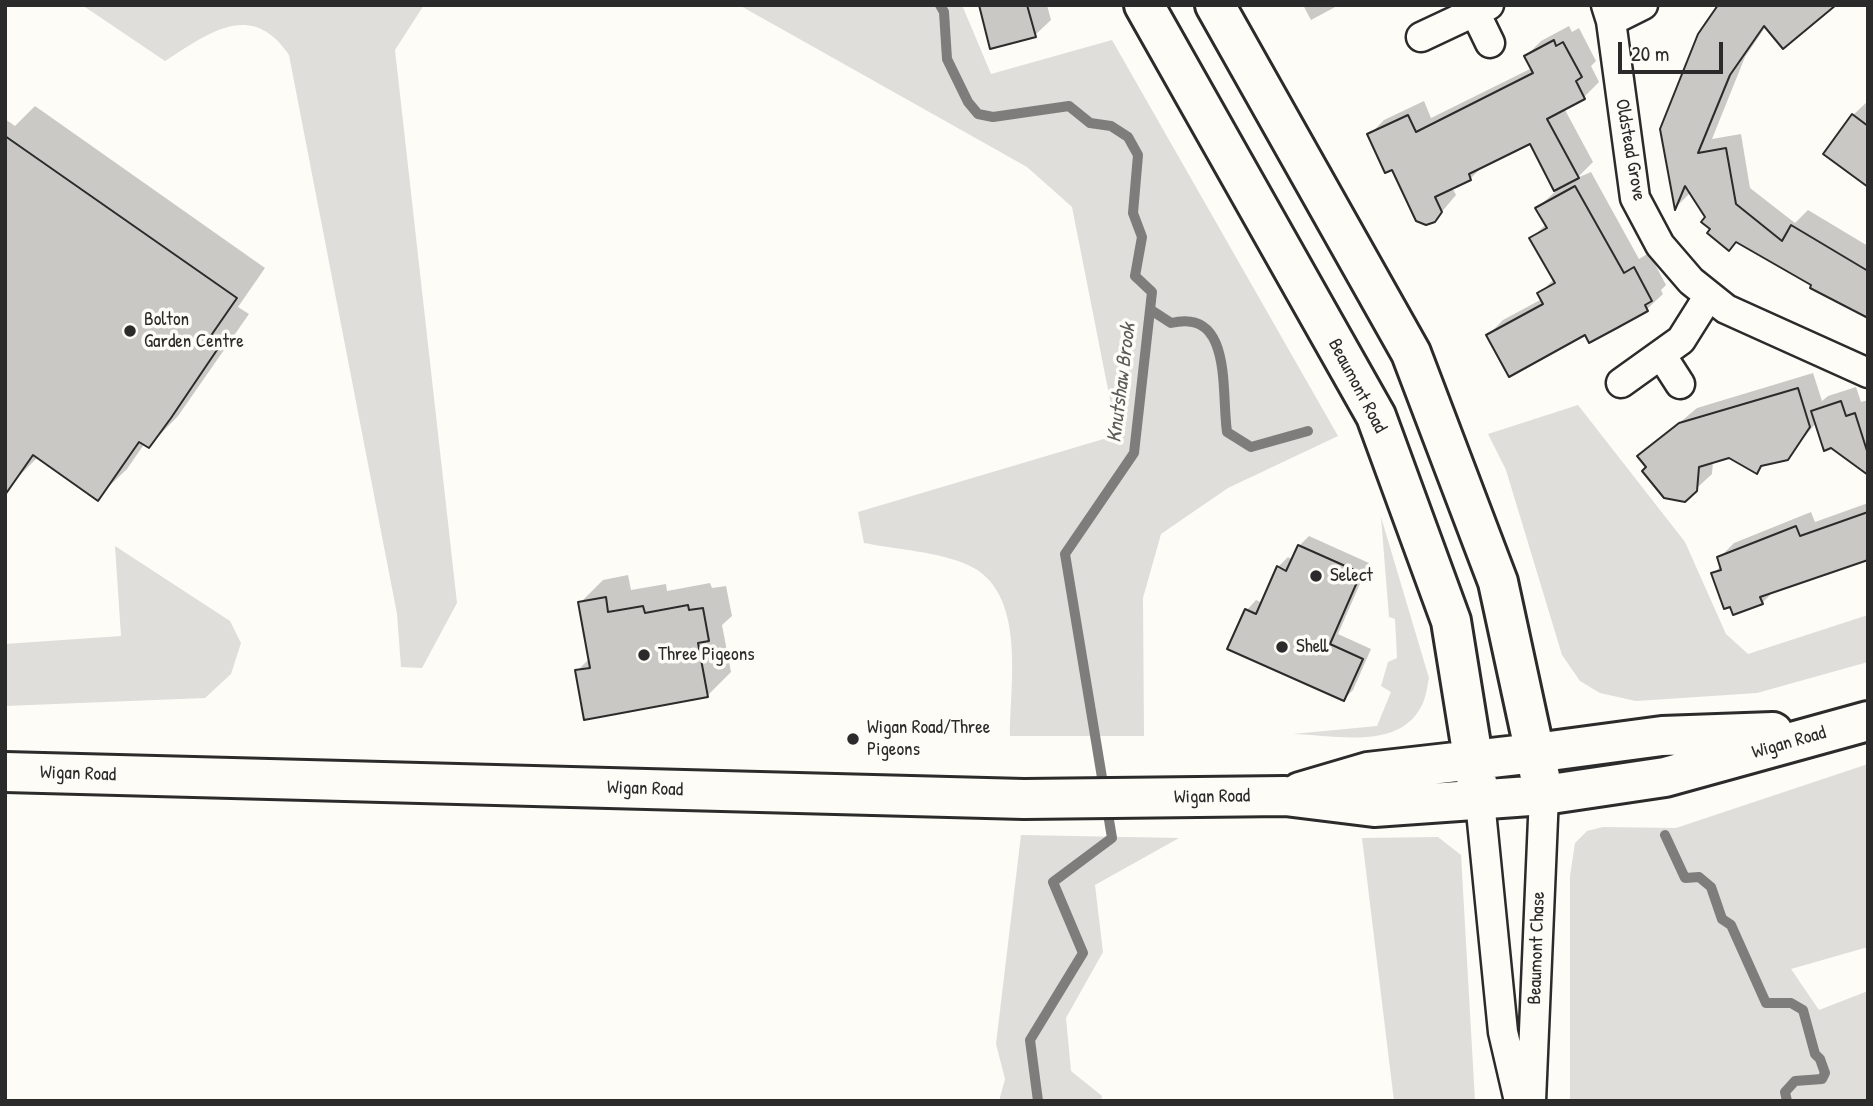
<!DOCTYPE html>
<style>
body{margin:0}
#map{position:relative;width:1873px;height:1106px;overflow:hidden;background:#fdfcf7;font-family:"Patrick Hand",sans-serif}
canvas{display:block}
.frame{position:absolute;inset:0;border:7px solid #2b2b2b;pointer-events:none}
.scale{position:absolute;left:1618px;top:42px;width:105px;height:32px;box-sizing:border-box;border:4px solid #2b2b2b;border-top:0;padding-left:9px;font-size:21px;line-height:24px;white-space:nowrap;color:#2b2b2b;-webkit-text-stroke:5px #fdfcf7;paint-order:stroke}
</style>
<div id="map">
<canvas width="1873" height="1106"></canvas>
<div class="frame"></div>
<div class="scale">20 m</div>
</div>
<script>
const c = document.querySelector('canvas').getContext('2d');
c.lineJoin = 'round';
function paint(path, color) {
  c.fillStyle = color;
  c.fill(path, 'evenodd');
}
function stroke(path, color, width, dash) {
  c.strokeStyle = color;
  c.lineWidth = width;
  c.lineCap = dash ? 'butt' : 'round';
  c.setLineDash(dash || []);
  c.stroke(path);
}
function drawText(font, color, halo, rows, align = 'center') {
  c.font = font + ' "Patrick Hand",sans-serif';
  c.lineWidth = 7;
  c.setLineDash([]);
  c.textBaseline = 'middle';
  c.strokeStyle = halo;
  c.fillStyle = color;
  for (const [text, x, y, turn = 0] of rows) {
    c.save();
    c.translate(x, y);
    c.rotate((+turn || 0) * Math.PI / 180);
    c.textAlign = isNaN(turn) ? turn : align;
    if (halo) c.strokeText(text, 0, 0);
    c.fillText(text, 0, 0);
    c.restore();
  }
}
paint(new Path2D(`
 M82 5H424L395 50 457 603 422 668 401 667 397 614 289 55C252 0 210 32 165 61Z
 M739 5H962L991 74 1112 40 1338 436 1228 488 1161 534 1143 598 1144 736H1010C1010 683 1027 591 968 565 940 552 895 549 864 543L858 512 1117 435 1072 207 1027 167Z
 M1578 405 1685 542 1726 634 1748 654 1868 615V662L1757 693 1636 701 1600 693 1580 681 1562 655 1506 470 1488 434Z
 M1381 517 1429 678C1427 687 1426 697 1422 705 1400 751 1335 735 1293 734L1377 726 1391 692 1381 686 1388 662 1397 658 1395 619 1389 617Z
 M115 546 230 621 241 643 231 674 205 698 5 706V644L121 636Z
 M1868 764V947L1791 969 1819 1010 1868 991V1101H1570V876L1575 843 1587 831 1603 827 1676 828Z
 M1021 835 1179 838 1095 885 1103 952 1066 1018 1071 1071 1102 1096 1101 1101H999L1005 1079 996 1044Z
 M1438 837 1461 855 1475 1101H1394L1362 838Z`), '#dfdeda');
paint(new Path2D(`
 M981 5H1047L1051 20 1035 35Z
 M1303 5H1339L1311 20Z
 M1720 8 1766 26 1745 57 1712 139 1741 134 1750 188 1795 223 1808 210 1868 246V318L1737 241 1729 249 1712 229 1691 192 1676 207 1662 129 1705 23Z
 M1569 26 1572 32 1579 28 1596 61 1591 66 1599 82 1584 97 1564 108 1593 162 1577 178 1591 172 1639 259 1649 253 1666 285 1661 290 1663 294 1647 309 1590 340 1585 333 1488 335 1503 320 1542 299 1539 294 1554 279 1531 239 1546 224 1537 208 1556 191 1530 142 1485 164 1470 179 1452 187 1456 195 1434 221 1369 135 1384 120 1424 101 1431 118 1532 68 1526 56 1541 41Z
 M1868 101V185L1853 115Z
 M35 106 265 268 238 307 249 314 178 416 149 446 145 443 127 469 97 498 38 457 12 483 5 478V119L15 126Z
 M1813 373 1822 401 1828 396 1856 387 1861 402 1868 400V476L1832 446 1816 423 1787 458 1765 464 1757 472 1729 456 1713 461 1712 474 1684 500 1640 456 1697 408Z
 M1868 503V564L1865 559 1775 590 1762 603 1713 574 1722 565 1719 558 1734 543 1811 512 1815 522Z
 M1309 536 1369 563 1338 634 1371 649 1353 690 1344 699 1247 610 1256 600 1263 603 1278 567 1288 557 1293 560 1299 546Z
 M628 575 631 590 666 584 667 591 710 583 712 588 726 586 732 616 722 625 731 672 707 696 577 671 590 658 580 603 603 580Z`), '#0003');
stroke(new Path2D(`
 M940 5 944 12 947 59 968 102 978 114 993 117 1069 106 1090 123 1111 126 1128 137 1138 155 1133 213 1142 237 1135 276 1152 292 1134 453 1065 554 1112 838 1053 882 1083 953 1030 1040 1038 1101
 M1151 310 1171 323C1233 308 1221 391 1227 432L1251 447 1308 431
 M1665 835 1685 878 1699 877 1711 887 1722 919 1731 925 1766 1003H1791L1803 1010 1815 1054 1820 1059 1825 1073 1822 1079 1795 1081 1785 1092 1787 1101`), '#7e7d7b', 10);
const building = new Path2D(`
 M979 5H1027L1036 37 990 49Z
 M1718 5H1836L1783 49 1764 26 1730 75 1698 153 1726 148 1736 204 1782 241 1791 225 1868 271V318L1810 288 1811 285 1736 242 1729 251 1707 233 1710 229 1701 222 1705 217 1685 186 1675 210 1660 129 1698 34Z
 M1554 40 1556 46 1563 42 1582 77 1576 81 1585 99 1547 119 1579 178 1554 191 1530 144 1469 174 1471 180 1435 197 1442 212 1435 222 1426 225 1416 221 1392 170 1385 173 1367 134 1408 115 1416 132 1533 73 1524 56Z
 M1852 114 1868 126V187L1823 154Z
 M5 136 237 298 210 337 221 344 171 418 149 448 139 442 98 501 33 455 5 495Z
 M1575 186 1624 273 1634 267 1652 301 1645 305 1648 311 1617 328 1589 343 1585 335 1509 377 1486 335 1543 304 1537 293 1555 283 1529 238 1547 228 1535 208Z
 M1798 388 1810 427 1788 460 1761 466 1757 474 1729 458 1699 467 1697 491 1685 502 1664 498 1642 471 1646 467 1637 456 1679 423Z
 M1841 401 1846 416 1855 413 1868 454V475L1831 448 1824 451 1811 411Z
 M1868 512V560L1760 597 1763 604 1733 615 1730 607 1724 609 1711 573 1721 570 1717 557 1796 526 1800 536Z
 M1298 545 1361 573 1330 644 1363 659 1344 701 1227 649 1245 609 1256 614 1277 566 1286 571Z
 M606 597 608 612 643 606 645 613 688 605 689 610 703 608 709 641 698 643 708 697 584 720 575 670 590 668 578 602Z`);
paint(building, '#c9c8c4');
stroke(building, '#2b2b2b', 2);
const minor = new Path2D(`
 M1606 5 1611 21 1635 198 1660 245 1691 281 1726 309 1868 373
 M1475 12 1490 43
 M1611 21 1643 5
 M1421 37 1489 5
 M1662 356 1680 384
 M1621 383 1681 340 1708 297
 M1480 801 1503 1032 1519 1101
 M1531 1101 1544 795`);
const primary = new Path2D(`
 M1535 753 1662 736 1773 732
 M1544 795 1665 777 1868 721`);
const trunk = new Path2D(`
 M1144 5 1376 416 1451 621 1480 801
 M5 772 1024 799 1285 796 1374 807 1544 795 1498 582 1411 353 1215 5
 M1300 792 1368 772 1535 753`);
stroke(minor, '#2b2b2b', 33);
stroke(primary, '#2b2b2b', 44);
stroke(trunk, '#2b2b2b', 44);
stroke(minor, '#fdfcf7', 28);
stroke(primary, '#fdfcf7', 38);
stroke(trunk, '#fdfcf7', 38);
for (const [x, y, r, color] of [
 [130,331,7,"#2b2b2b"],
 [1316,576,7,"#2b2b2b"],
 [1282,647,7,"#2b2b2b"],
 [644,655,7,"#2b2b2b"],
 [853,739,7,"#2b2b2b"]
]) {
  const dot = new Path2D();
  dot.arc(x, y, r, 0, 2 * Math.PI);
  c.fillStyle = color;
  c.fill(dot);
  stroke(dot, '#fdfcf7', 2.5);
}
drawText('19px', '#2b2b2b', '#fdfcf7', [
 ["Oldstead Grove",1630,150,80],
 ["Beaumont Road",1357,386,62],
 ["Wigan Road",1789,743,-16],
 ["Wigan Road",78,774,2],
 ["Wigan Road",645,789,2],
 ["Wigan Road",1212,797,-1],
 ["Beaumont Chase",1537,948,-88]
]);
drawText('19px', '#2b2b2b', '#fdfcf7', [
 ["Bolton",144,320],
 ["Garden Centre",144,342],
 ["Select",1330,576],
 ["Shell",1296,647],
 ["Three Pigeons",658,655],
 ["Wigan Road/Three",867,728],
 ["Pigeons",867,750]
], 'left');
drawText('italic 21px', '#5b5b5a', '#fdfcf7', [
 ["Knutshaw Brook",1122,383,-83]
]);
</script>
